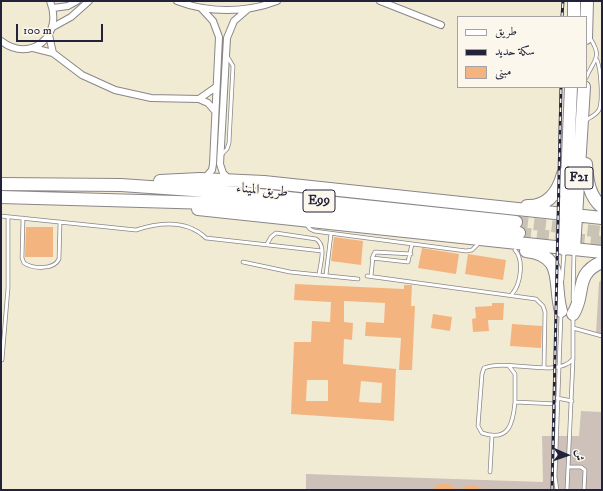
<!DOCTYPE html>
<meta charset="utf-8">
<style>
body{margin:0}
#map{position:relative;width:603px;height:491px;overflow:hidden;background:#f2ebd4;font-family:"IM FELL DW Pica",Amiri,serif}
canvas{display:block}
.frame{position:absolute;inset:0;border:2px solid #22223b;pointer-events:none}
.legend{position:absolute;left:457px;top:16px;width:130px;height:72px;box-sizing:border-box;background:#fbf7ec;border:1px solid #a4a2a5;margin:0;padding:5px 7px;list-style:none;font-size:12px;color:#22223b}
.legend li{display:flex;align-items:center;gap:8px;height:20px}
.legend b{width:20px;border:1px solid #a4a2a5}
.north{position:absolute;left:547px;top:435px;width:40px;height:40px;-webkit-text-stroke:3px #fbf7ec;paint-order:stroke;rotate:92deg;font-size:11px;font-weight:700;line-height:16px;text-align:center;color:#22223b}
.north::after{content:'';display:block;margin:auto;width:14px;height:18px;background:#22223b;clip-path:polygon(50% 0,100% 100%,50% 72%,0 100%)}
.scale{position:absolute;left:16px;top:24px;width:87px;height:18px;box-sizing:border-box;border:2px solid #22223b;border-top:0;padding-left:5px;font-size:12px;line-height:14px;white-space:nowrap;color:#22223b;-webkit-text-stroke:3px #fbf7ec;paint-order:stroke}
</style>
<div id="map">
<canvas width="603" height="491"></canvas>
<div class="frame"></div>
<ul class="legend">
<li><b style="height:5px;background:#fff"></b>طريق</li>
<li><b style="height:5px;background:#22223b"></b>سكة حديد</li>
<li><b style="height:11px;background:#f4b480"></b>مبنى</li>
</ul>
<div class="north">ش</div>
<div class="scale">100 m</div>
</div>
<script>
const c = document.querySelector('canvas').getContext('2d');
c.lineJoin = 'round';
function paint(path, color) {
  c.fillStyle = color;
  c.fill(path, 'evenodd');
}
function stroke(path, color, width, dash) {
  c.strokeStyle = color;
  c.lineWidth = width;
  c.lineCap = dash ? 'butt' : 'round';
  c.setLineDash(dash || []);
  c.stroke(path);
}
function drawText(font, color, halo, rows, align = 'center') {
  c.font = font + ' "IM FELL DW Pica",Amiri,serif';
  c.lineWidth = 3;
  c.setLineDash([]);
  c.textBaseline = 'middle';
  c.strokeStyle = halo;
  c.fillStyle = color;
  for (const [text, x, y, turn = 0] of rows) {
    c.save();
    c.translate(x, y);
    c.rotate((+turn || 0) * Math.PI / 180);
    c.textAlign = isNaN(turn) ? turn : align;
    if (halo) c.strokeText(text, 0, 0);
    c.fillText(text, 0, 0);
    c.restore();
  }
}
paint(new Path2D(`
 M602 279V333H596L599 282Z
 M602 392V490H306V474L543 482 542 436H579L581 411 601 412Z`), '#cec1b9');
paint(new Path2D(`
 M26 227H53V257H25Z
 M334 237 363 241 361 265 331 261Z
 M422 248 459 254 456 274 418 268Z
 M468 254 506 260 503 280 465 274Z
 M295 284 404 289V285H412L411 306H415L412 370H399L401 338 365 336 366 322 384 323 385 303 344 301V322L353 323 352 340 344 339 343 364 396 369 394 421 291 414 294 342H311L312 321 330 322 331 302 294 300ZM307 380H328V401H306ZM361 381 382 383 381 403 359 402Z
 M492 303H504L503 320H488L489 331 473 332 472 319 476 318 475 307 492 306Z
 M433 314 452 317 450 331 431 328Z
 M512 324 542 326 541 348 510 346Z
 M439 484H449L459 490H432Z
 M474 485 484 490H459L467 486Z`), '#f4b480');
stroke(new Path2D(`
 M516 222 602 232
 M519 233 602 242`), '#c8c3b5', 12, [12, 6]);
const lane = new Path2D(`
 M586 78C594 59 603 58 590 38
 M586 120C591 117 596 115 599 110 603 101 601 70 597 60
 M221 155 227 149 229 143 233 66 227 56
 M1 216 136 230C160 222 186 219 206 238L322 251
 M23 218 22 258 24 263C33 269 54 270 59 259L60 222
 M306 224 310 229 314 231 466 251 472 250 479 243
 M267 244 271 237 276 233 316 239C327 246 320 264 319 275
 M372 258 408 262 412 244
 M243 262 290 272 358 279
 M326 275 331 234
 M367 276 536 299 543 306 545 312 544 367
 M371 276 373 256 375 252 411 254
 M562 280 564 252
 M512 294C521 284 524 260 515 250
 M573 300 574 252
 M573 328 602 336
 M2 360 8 288V217
 M509 366 515 374V402
 M557 398 572 401
 M557 404 515 402C513 424 509 442 482 433L478 426 482 374 484 368C507 358 557 379 573 359
 M569 467H581L585 470 584 490
 M490 472 492 436
 M557 490 555 477 561 314
 M567 490 573 359V316`);
const street = new Path2D(`
 M177 1C208 13 246 13 277 1
 M380 1 441 25
 M53 8 68 6 77 1
 M201 8 213 21 219 37 213 164 212 170 204 179
 M53 27 71 17 89 1
 M49 35 53 53
 M1 41C31 64 64 35 50 1
 M33 48 53 53 82 75 115 90 151 98 199 99 208 103 214 110
 M199 99 216 87
 M229 179 223 173 220 164 227 38 234 21 248 9`);
const highway = new Path2D(`
 M574 17V1
 M586 38 587 1
 M586 164C587 180 589 196 602 207
 M160 181 200 179 264 182 602 218
 M1 184 121 185 250 194 516 222
 M1 197 246 204 519 233
 M527 206C548 207 558 192 563 174
 M198 209 602 252
 M564 249 571 87
 M574 249 584 87
 M526 251C566 255 553 286 561 311
 M573 314C586 295 573 274 602 262`);
stroke(lane, '#8a8688', 4.5);
stroke(street, '#8a8688', 8);
stroke(highway, '#8a8688', 14);
stroke(lane, '#fff', 3);
stroke(street, '#fff', 6);
stroke(highway, '#fff', 12);
const rail = new Path2D(`
 M562 17 563 1
 M552 490 561 87`);
stroke(rail, '#22223b', 3);
stroke(rail, '#fbf7ec', 1.5, [4.5]);
for (const [x, y, w] of [
 [579,178,28],
 [319,201,32]
]) {
  const box = new Path2D();
  box.roundRect(x - w / 2, y - 11, w, 22, 3);
  c.fillStyle = '#fbf7ec';
  c.fill(box);
  stroke(box, '#22223b', 1);
}
drawText('bold 13px', '#22223b', null, [
 ["F21",579,178],
 ["E99",319,201]
]);
drawText('14px', '#22223b', '#fbf7ec', [
 ["طريق الميناء",262,191,5]
]);
</script>
